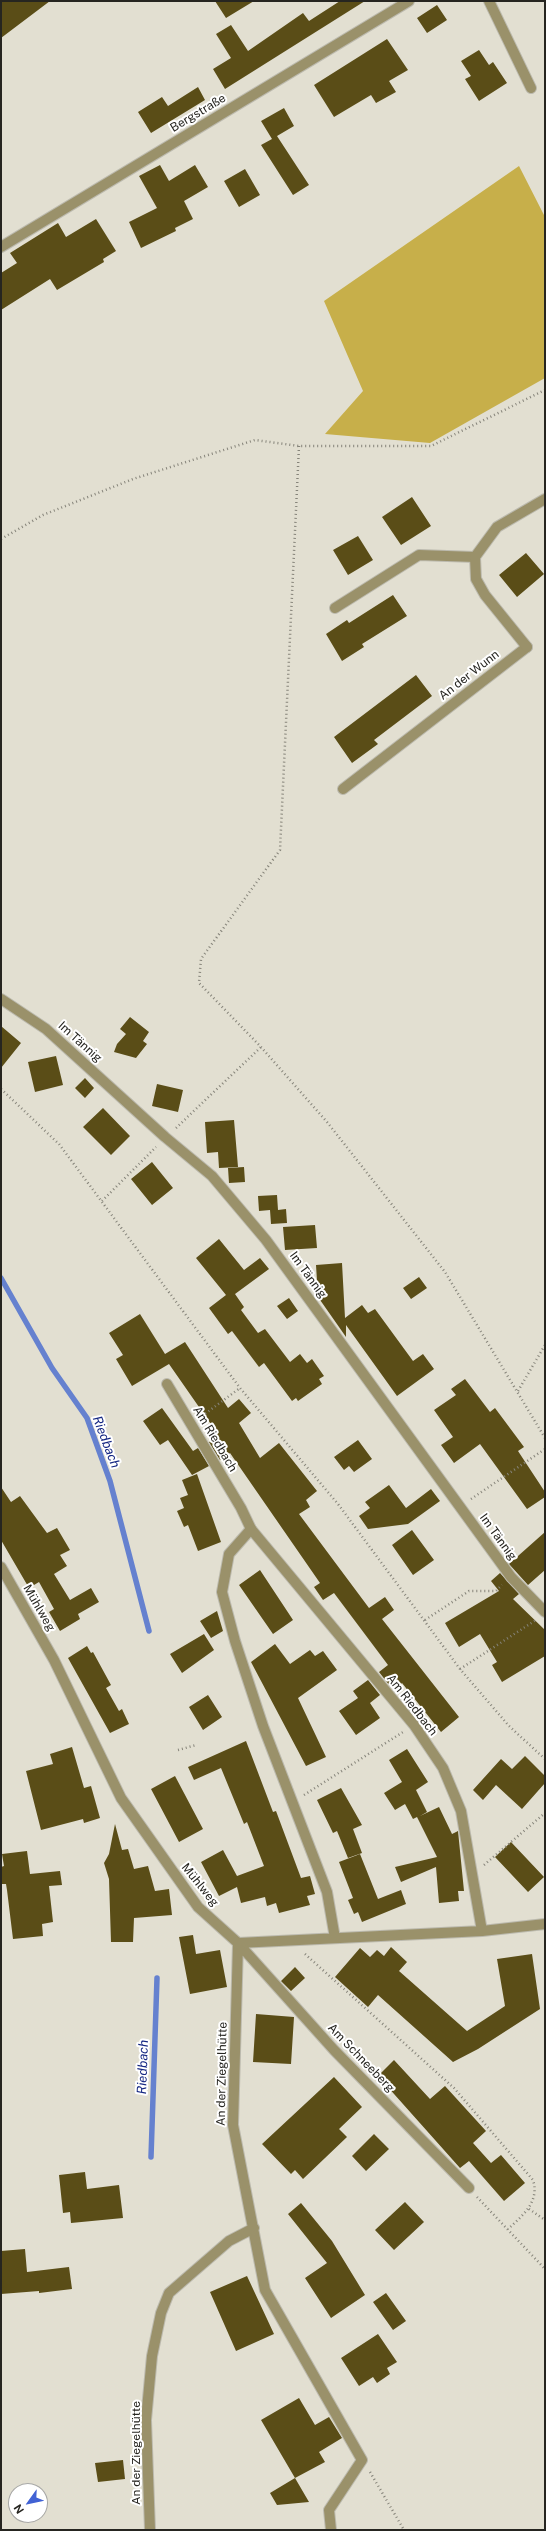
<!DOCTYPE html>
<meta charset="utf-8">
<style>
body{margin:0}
#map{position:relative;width:546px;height:2531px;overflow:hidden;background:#e2dfd1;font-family:"Public Sans",sans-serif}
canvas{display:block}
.frame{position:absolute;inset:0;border:2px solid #262520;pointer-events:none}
.north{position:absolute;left:8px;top:2483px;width:40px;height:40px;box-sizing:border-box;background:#fff;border:1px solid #a8a8a6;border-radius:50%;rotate:237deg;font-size:11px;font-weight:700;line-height:16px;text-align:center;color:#262520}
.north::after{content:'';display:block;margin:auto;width:14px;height:18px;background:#4162d4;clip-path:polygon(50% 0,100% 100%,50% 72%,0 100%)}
</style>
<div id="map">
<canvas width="546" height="2531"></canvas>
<div class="frame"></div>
<div class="north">N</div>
</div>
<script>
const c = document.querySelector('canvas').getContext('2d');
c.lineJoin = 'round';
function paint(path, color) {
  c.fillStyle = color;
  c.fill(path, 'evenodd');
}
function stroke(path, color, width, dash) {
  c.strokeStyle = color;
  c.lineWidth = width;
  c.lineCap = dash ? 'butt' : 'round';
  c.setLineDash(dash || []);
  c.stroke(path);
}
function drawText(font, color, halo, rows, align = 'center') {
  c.font = font + ' "Public Sans",sans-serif';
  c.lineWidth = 4;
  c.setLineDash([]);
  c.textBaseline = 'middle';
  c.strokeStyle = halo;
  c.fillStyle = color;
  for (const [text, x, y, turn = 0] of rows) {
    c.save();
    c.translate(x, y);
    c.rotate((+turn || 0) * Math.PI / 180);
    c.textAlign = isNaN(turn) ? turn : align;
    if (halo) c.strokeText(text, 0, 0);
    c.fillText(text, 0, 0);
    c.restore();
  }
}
paint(new Path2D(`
 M519 166 545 217V378L430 443 325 434 363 391 324 301Z`), '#c7af4a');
stroke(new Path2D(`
 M1 1278 52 1368 87 1418 110 1481 149 1631
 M151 2157 157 1978`), '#6581cf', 5.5);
paint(new Path2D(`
 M1 1H50L1 38Z
 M215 1H254L226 18Z
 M340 1H365L225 89 213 69 231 58 216 34 231 25 248 51 303 13 309 21Z
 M437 5 447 20 427 33 417 18Z
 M387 39 408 70 389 81 396 92 376 103 371 95 334 117 314 85Z
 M479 50 489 65 493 62 507 83 479 101 465 79 471 76 461 61Z
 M198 87 205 100 151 133 138 112 162 97 168 106Z
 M284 108 294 126 277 136 309 185 293 195 261 145 272 139 261 121Z
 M160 165 169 181 195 165 208 187 184 201 193 219 175 228 176 231 141 248 129 222 157 208 139 176Z
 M245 169 260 195 239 207 224 181Z
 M96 219 116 251 103 259 104 262 57 290 50 279 1 310V273L17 263 10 253 58 223 66 237Z
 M412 497 431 526 401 545 382 517Z
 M358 536 373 560 348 575 333 550Z
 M526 553 544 574 517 597 499 575Z
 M393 595 407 616 362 644 364 647 342 661 326 634 347 620 349 623Z
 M416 675 432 696 374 740 378 744 352 763 334 737Z
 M130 1017 149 1032 143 1041 147 1044 136 1058 114 1052 117 1044 126 1034 120 1029Z
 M1 1026 21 1043 1 1068Z
 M56 1056 63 1085 35 1092 28 1062Z
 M85 1078 94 1088 85 1098 75 1088Z
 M157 1084 183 1090 178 1112 152 1106Z
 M103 1108 130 1136 111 1155 83 1127Z
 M234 1120 238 1167 219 1168 218 1152 207 1153 205 1122Z
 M152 1162 173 1188 152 1205 131 1179Z
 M244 1167 245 1182 229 1183 228 1168Z
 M277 1195 278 1210 286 1209 287 1223 271 1224 270 1210 259 1211 258 1196Z
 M315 1225 317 1248 285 1250 283 1227Z
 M219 1239 244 1270 260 1258 269 1269 235 1294 244 1307 241 1310 258 1333 265 1329 290 1362 300 1354 307 1363 312 1359 324 1376 319 1379 322 1384 298 1401 296 1398 292 1401 264 1363 259 1367 232 1331 228 1334 209 1308 226 1295 196 1258Z
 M342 1263 345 1318 362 1305 368 1313 375 1309 413 1361 423 1354 434 1369 397 1396 346 1325V1337L318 1297 316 1265Z
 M419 1277 427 1288 411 1299 403 1288Z
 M289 1298 298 1311 287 1319 277 1306Z
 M140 1314 165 1354 185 1342 228 1408 239 1399 251 1413 239 1423 260 1458 279 1443 317 1491 306 1500 310 1507 299 1514 369 1608 385 1597 394 1610 382 1619 459 1717 441 1732 402 1683 395 1689 392 1685 390 1686 379 1672 388 1665 334 1593 323 1600 314 1587 320 1583 230 1453 220 1460 209 1442 218 1438 213 1431 215 1430 169 1364 132 1386 116 1359 123 1355 109 1333Z
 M465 1379 490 1412 495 1408 524 1447 518 1451 545 1492V1497L527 1509 480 1444 454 1463 441 1445 453 1437 434 1410 456 1395 451 1389Z
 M162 1408 193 1451 198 1448 209 1466 192 1475 168 1440 160 1445 143 1421Z
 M358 1440 372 1459 354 1472 349 1466 344 1470 334 1457Z
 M197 1474 221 1542 198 1551 188 1525 184 1527 177 1511 184 1508 180 1498 188 1495 182 1480Z
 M389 1485 406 1508 431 1489 440 1501 408 1524 368 1529 359 1516 370 1508 365 1502Z
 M1 1487 11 1502 20 1496 47 1533 57 1528 70 1550 60 1555 67 1566 54 1574 70 1600 91 1588 99 1602 78 1614 80 1619 60 1631 49 1612 54 1609 39 1582 29 1588 1 1540Z
 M412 1530 434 1560 413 1575 392 1545Z
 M545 1532V1570L528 1585 509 1564Z
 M260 1570 293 1620 273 1634 239 1585Z
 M500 1573 519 1594 513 1599 545 1630V1656L502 1682 492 1665 497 1662 480 1634 459 1647 445 1623 499 1591 491 1581Z
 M217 1611 223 1631 211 1638 200 1621Z
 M204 1634 214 1650 182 1673 170 1654Z
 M275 1644 290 1664 310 1650 315 1656 323 1651 337 1670 298 1698 326 1757 306 1766 251 1662Z
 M87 1646 91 1653 93 1652 111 1685 106 1688 119 1711 122 1709 129 1724 110 1733 68 1658Z
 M368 1680 380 1695 370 1703 380 1718 356 1735 339 1711 358 1698 353 1691Z
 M208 1695 222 1717 203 1730 189 1707Z
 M246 1741 273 1812 276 1811 301 1878 310 1876 315 1894 307 1896 310 1905 279 1913 276 1903 267 1906 265 1897 241 1903 237 1887 219 1896 201 1862 223 1850 237 1876 264 1866 247 1822 244 1824 221 1768 194 1780 188 1767Z
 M72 1747 84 1788 91 1786 100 1818 84 1823 83 1819 41 1830 26 1771 53 1764 50 1754Z
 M407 1749 428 1782 416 1790 427 1812 420 1816 439 1807 452 1834 458 1831 464 1891H458L459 1901 439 1903 436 1867 401 1882 395 1867 437 1857 417 1817 413 1819 405 1804 395 1810 384 1793 402 1782 389 1760Z
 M525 1756 545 1776V1783L522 1809 496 1785 483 1800 473 1790 501 1759 512 1769Z
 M175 1776 203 1829 179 1842 151 1789Z
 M341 1788 362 1825 353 1829 362 1853 348 1858 337 1831 333 1833 317 1800Z
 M115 1824 122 1850 128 1849 134 1869 148 1866 155 1891 169 1889 172 1915 134 1918 133 1942H111L109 1879 104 1863 109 1854Z
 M511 1842 544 1877 528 1892 495 1857Z
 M27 1851 30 1874 60 1871 62 1885 49 1886 53 1922 42 1924 43 1936 13 1939 7 1890 6 1884H1V1867L4 1866 2 1854Z
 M360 1854 378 1899 401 1890 406 1904 362 1922 358 1912 354 1914 348 1900 353 1898 339 1862Z
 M193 1935 196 1954 220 1950 227 1987 190 1994 179 1937Z
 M391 1947 407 1962 399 1971 467 2031 505 2006 497 1959 532 1954 540 2009 478 2049 453 2062 378 1995 368 2007 335 1977 360 1948 370 1957 377 1950 384 1956Z
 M295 1967 305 1978 291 1991 281 1981Z
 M256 2014 294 2017 291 2064 253 2062Z
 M394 2060 430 2099 445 2086 486 2131 473 2143 491 2163 501 2155 525 2183 504 2201 469 2161 460 2168 378 2076Z
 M334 2077 362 2107 339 2129 347 2137 303 2179 295 2170 291 2174 262 2144Z
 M374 2134 389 2149 366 2171 352 2156Z
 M85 2172 87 2189 119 2185 123 2218 71 2223 70 2212 63 2213 59 2175Z
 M405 2202 424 2222 394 2250 375 2230Z
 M301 2203 332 2241 365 2295 331 2318 305 2278 327 2263 288 2214Z
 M25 2249 27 2272 69 2267 72 2289 39 2293V2291L1 2294V2251Z
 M247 2276 274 2334 236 2351 210 2292Z
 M386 2293 406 2321 393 2330 373 2302Z
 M378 2334 397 2362 387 2368 390 2374 377 2383 373 2377 359 2386 341 2358Z
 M299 2398 315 2425 329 2417 342 2438 319 2452 325 2462 295 2478 261 2420Z
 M123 2460 125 2479 98 2482 95 2463Z
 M295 2478 309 2502 277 2505 270 2493Z`), '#5a4d17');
const lane = new Path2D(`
 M489 1 531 88
 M335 608 419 555 475 557
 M343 789 527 647
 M167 1384 241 1508 251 1529`);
const street = new Path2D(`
 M1 247 409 1
 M527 647 485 595 476 579 475 557 497 527 545 499
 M1 999 46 1029 165 1137 212 1176 266 1240 511 1577 545 1612
 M1 1567 54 1660 121 1798 198 1907 238 1943 334 2050 469 2188
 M335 1938 327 1892 263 1726 235 1641 222 1592 229 1554 251 1529 414 1725 443 1768 461 1811 482 1931
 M238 1943 233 2125 265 2290 362 2460 329 2510 331 2530
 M238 1943 482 1931 545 1924
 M150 2530 146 2420 152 2356 161 2313 169 2293 229 2241 254 2228`);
stroke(lane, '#bcbaae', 12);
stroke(street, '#bcbaae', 12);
stroke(new Path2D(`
 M299 446 280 850 201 959 199 983 261 1047 327 1122 445 1272 545 1438
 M1 539 43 515 133 479 255 440 299 446H431L545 390
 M1 1089 59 1144 240 1388 338 1504 460 1669 509 1726 545 1759
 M176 1128 261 1047
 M102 1201 156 1147
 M518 1391 545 1345
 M202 1416 240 1388
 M471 1499 545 1449
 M425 1620 469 1591H496L502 1585
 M460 1669 536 1620
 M178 1750 196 1745
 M304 1795 403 1732
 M484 1865 545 1813
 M305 1954 454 2088 533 2180C540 2202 522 2216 508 2229
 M477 2197 545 2269
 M529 2209 545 2220
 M370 2472 404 2530`), '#86847a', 2.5, [1, 3]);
stroke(lane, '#9a916a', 10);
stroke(street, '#9a916a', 10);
drawText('12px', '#262520', '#fff', [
 ["Bergstraße",198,113,-31],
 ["An der Wunn",469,675,-38],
 ["Im Tännig",80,1042,42],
 ["Im Tännig",308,1275,54],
 ["Am Riedbach",215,1439,59],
 ["Im Tännig",498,1537,54],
 ["Mühlweg",39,1608,60],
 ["Am Riedbach",412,1705,52],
 ["Mühlweg",200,1885,51],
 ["Am Schneeberg",361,2058,46],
 ["An der Ziegelhütte",222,2074,-89],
 ["An der Ziegelhütte",136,2453,-90]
]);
drawText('italic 13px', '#162883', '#fff', [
 ["Riedbach",106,1442,69],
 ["Riedbach",143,2067,-88]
]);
</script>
